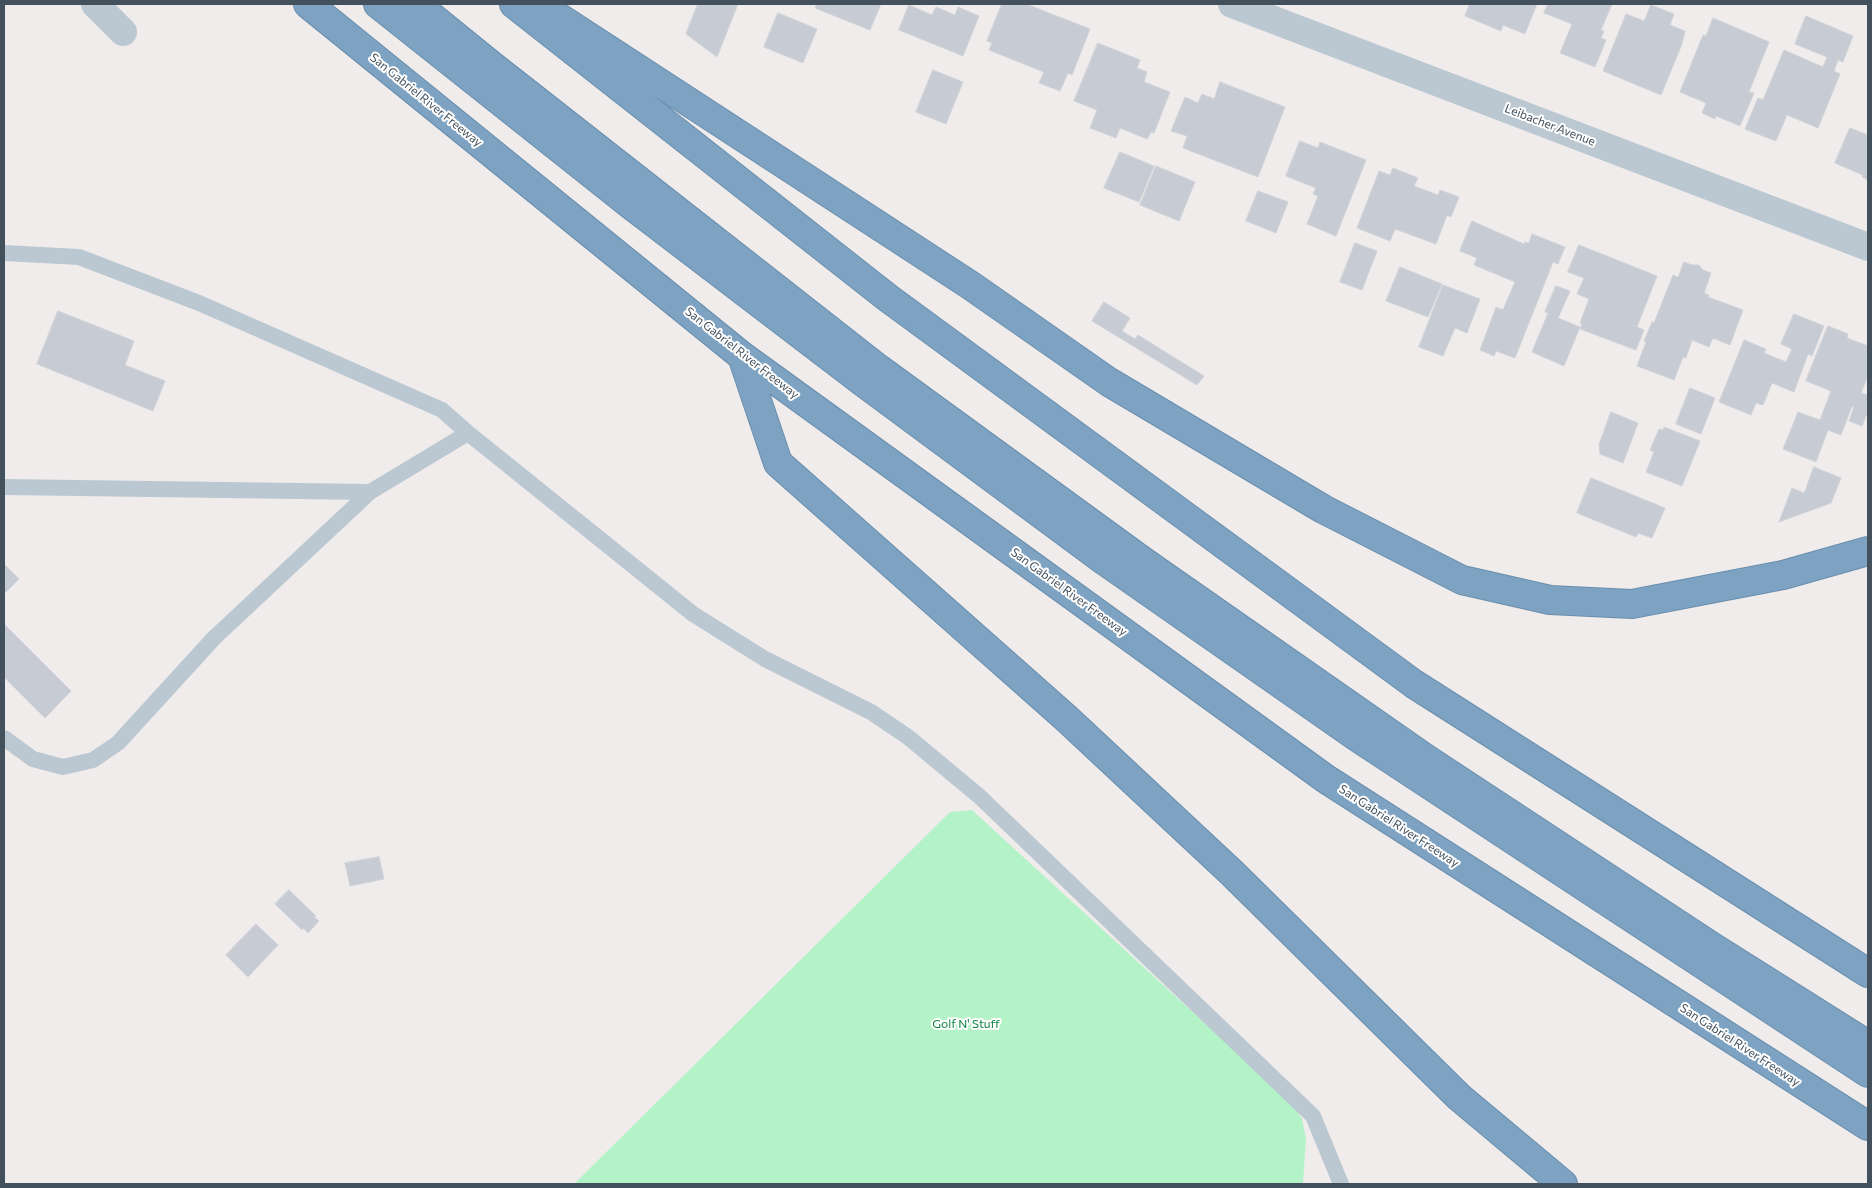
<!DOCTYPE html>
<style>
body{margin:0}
#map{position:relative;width:1872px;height:1188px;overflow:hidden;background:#f0ecec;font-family:Commissioner,sans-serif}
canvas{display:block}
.frame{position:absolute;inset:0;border:5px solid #43515c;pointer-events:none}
</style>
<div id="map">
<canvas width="1872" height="1188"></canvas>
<div class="frame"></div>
</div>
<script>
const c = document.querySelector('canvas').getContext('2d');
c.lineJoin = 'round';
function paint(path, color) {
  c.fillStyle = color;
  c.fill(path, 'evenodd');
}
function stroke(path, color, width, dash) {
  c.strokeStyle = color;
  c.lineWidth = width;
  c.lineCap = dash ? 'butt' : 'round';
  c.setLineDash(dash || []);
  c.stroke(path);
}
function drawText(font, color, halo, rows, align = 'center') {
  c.font = font + ' Commissioner,sans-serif';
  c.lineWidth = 4;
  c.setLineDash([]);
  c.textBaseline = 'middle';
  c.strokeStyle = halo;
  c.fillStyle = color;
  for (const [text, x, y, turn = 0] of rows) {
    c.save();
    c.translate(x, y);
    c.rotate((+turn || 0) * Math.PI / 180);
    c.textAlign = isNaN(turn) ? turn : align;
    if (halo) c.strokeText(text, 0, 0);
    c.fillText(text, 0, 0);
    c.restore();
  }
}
paint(new Path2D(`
 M972 810 1292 1103 1302 1119 1306 1138 1303 1184H574L950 812Z`), '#b4f3c8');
const building = new Path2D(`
 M698 4H738L717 57 686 34Z
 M816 4H881L870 30 815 8 817 4Z
 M1002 4H1026L1090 29 1072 75 1068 73 1060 91 1039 83 1044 72 989 50 992 43 987 41Z
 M1470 4H1537L1525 34 1503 25 1501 31 1465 16Z
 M1548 4H1612L1601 30 1604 31 1601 38 1606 40 1595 67 1560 53 1572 24 1544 13Z
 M909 5 932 15 936 7 955 15 958 7 979 16 963 56 899 30Z
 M1651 5 1674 14 1670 25 1685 31 1682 44 1661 95 1603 71 1626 14 1644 21Z
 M778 13 817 29 803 63 764 47Z
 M1806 16 1853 36 1843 62 1838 60 1834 71 1840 74 1818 128 1787 115 1776 141 1745 129 1758 98 1763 100 1784 50 1823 67 1827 57 1795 44Z
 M1713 18 1769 42 1749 92 1754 93 1740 126 1716 116 1715 119 1702 113 1706 103 1680 92 1703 35 1706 36Z
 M1098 43 1140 60 1137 68 1147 72 1144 82 1170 92 1154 133 1151 132 1147 139 1120 128 1116 138 1090 128 1097 110 1074 101Z
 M933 70 963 82 946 124 916 112Z
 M1220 82 1285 107 1258 177 1183 148 1187 136 1171 131 1185 97 1198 103 1202 94 1214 99Z
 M1850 128 1868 135V180L1862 177 1863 175 1835 163Z
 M1300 141 1318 148 1320 142 1366 160 1336 236 1307 224 1318 196 1313 194 1316 188 1286 176Z
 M1120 152 1154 166 1139 202 1104 188Z
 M1156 166 1195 182 1179 221 1140 205Z
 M1393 168 1418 178 1414 186 1438 195 1440 190 1459 197 1451 217 1447 215 1436 244 1395 229 1390 241 1357 228 1379 171 1390 175Z
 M1258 191 1288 202 1276 233 1246 221Z
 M1472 221 1524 244 1525 242 1529 243 1532 234 1565 247 1558 264 1553 262 1515 358 1496 351 1494 356 1480 350 1496 307 1503 310 1515 282 1474 265 1477 258 1460 251Z
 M1355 243 1377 251 1362 290 1340 282Z
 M1579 245 1657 276 1637 327 1644 330 1636 350 1580 329 1582 324 1580 323 1589 299 1577 294 1584 278 1568 272Z
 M1684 262 1692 265H1699L1703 270 1711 273 1704 293 1709 295 1708 297 1743 310 1730 345 1713 338 1709 347 1692 340 1686 358 1683 357 1674 380 1637 366 1646 342 1644 341 1652 322 1654 323 1673 275 1678 277Z
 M1400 267 1442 284 1428 317 1386 301Z
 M1443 285 1480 299 1467 333 1455 328 1443 356 1419 347Z
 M1556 286 1570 291 1558 318 1580 327 1564 366 1532 352 1548 313 1545 312Z
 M1104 302 1130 318 1122 331 1135 339 1138 335 1204 376 1197 385 1092 321Z
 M58 311 134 341 125 365 165 381 153 411 37 364Z
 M1794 314 1824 326 1812 356 1808 354 1794 392 1772 383 1763 405 1756 403 1751 415 1719 402 1744 340 1766 349 1764 353 1786 362 1792 349 1781 344Z
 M1828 326 1848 334 1847 338 1868 346V375L1861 393 1868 395V411L1862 426 1849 421 1854 407 1852 406 1841 435 1828 430 1816 462 1783 449 1798 412 1820 420 1831 391 1806 381Z
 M1690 388 1715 398 1701 434 1676 424Z
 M1611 412 1638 423 1623 463 1600 454 1599 445Z
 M1664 427 1700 441 1682 486 1646 472 1654 452 1650 450 1659 429 1663 430Z
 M1814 467 1841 478 1831 503 1779 522 1792 488 1804 493Z
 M1591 478 1665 508 1652 538 1638 533 1636 537 1577 513Z
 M4 564 19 579 4 594Z
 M4 624 71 691 45 718 4 677Z
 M379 857 384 879 350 886 345 863Z
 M289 890 316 916 314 917 319 921 308 933 303 928 302 930 275 904Z
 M256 924 278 945 248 977 226 955Z`);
paint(building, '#c7cbd3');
stroke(building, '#cfd3d9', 1);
const motorway = new Path2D(`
 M308 4 742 356 1326 779 1868 1126
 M378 4 631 205 863 382 1102 559 1357 737 1868 1073
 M416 4 491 65 879 369 1144 562 1425 758 1711 946 1868 1045
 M514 4 888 298 1414 684 1868 973
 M549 11 970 285 1109 382 1323 509 1462 580 1550 600 1632 604 1783 575 1868 551
 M742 356 778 463 1066 718 1232 873 1459 1097 1563 1184`);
stroke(motorway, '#698ead', 30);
stroke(new Path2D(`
 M4 253 79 257 199 303 442 410 468 433 693 614 765 659 871 712 908 737 979 796 1313 1116 1341 1184
 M4 487 370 492
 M4 738 33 759 63 767 93 760 118 743 214 638 370 492 468 433`), '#bbc8d1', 16);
stroke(new Path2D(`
 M95 4 123 32
 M1232 4 1868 247`), '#bbc8d1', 28);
stroke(motorway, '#7ea3c2', 28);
drawText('12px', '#43515c', '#fff', [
 ["San Gabriel River Freeway",426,100,39],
 ["Leibacher Avenue",1550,125,21],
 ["San Gabriel River Freeway",742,353,38],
 ["San Gabriel River Freeway",1069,592,36],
 ["San Gabriel River Freeway",1399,826,33],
 ["San Gabriel River Freeway",1740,1045,33]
]);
drawText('12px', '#0c8440', '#fff', [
 ["Golf N' Stuff",966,1024]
]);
</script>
